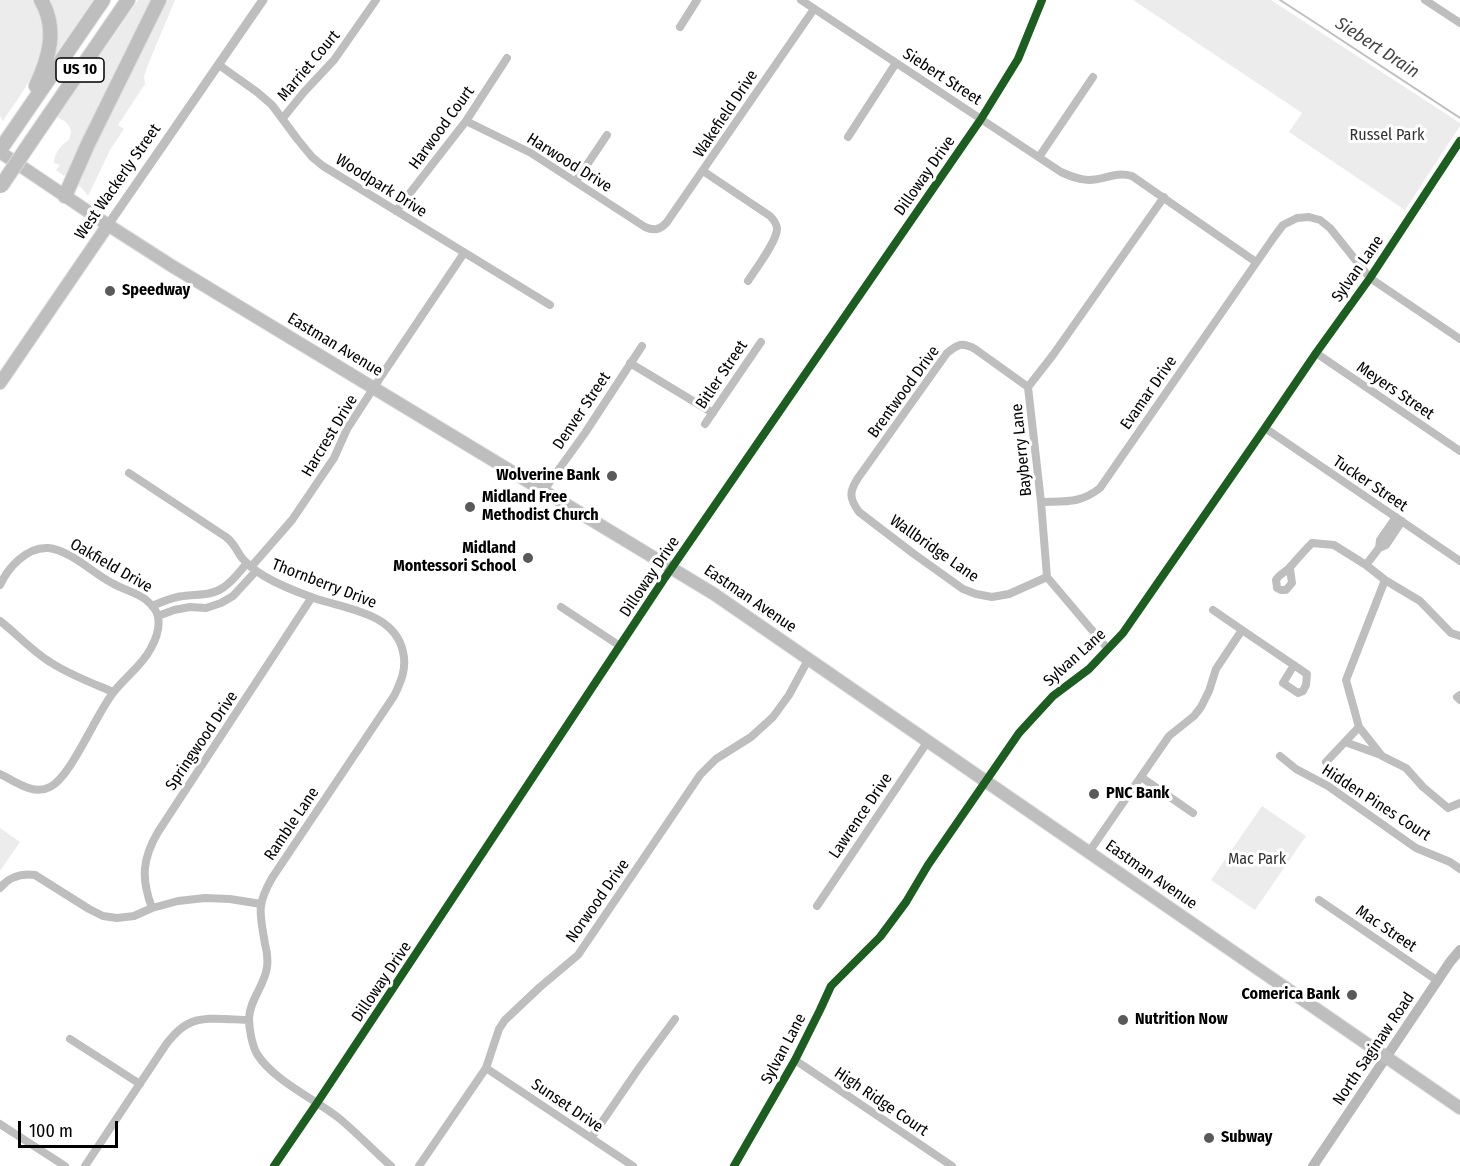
<!DOCTYPE html>
<style>
body{margin:0}
#map{position:relative;width:1460px;height:1166px;overflow:hidden;background:#fff;font-family:"Fira Sans Condensed",sans-serif}
canvas{display:block}
.scale{position:absolute;left:18px;top:1121px;width:100px;height:27px;box-sizing:border-box;border:3px solid #000;border-top:0;padding-left:8px;font-size:18px;line-height:21px;white-space:nowrap;color:#000;-webkit-text-stroke:4px #fff;paint-order:stroke}
</style>
<div id="map">
<canvas width="1460" height="1166"></canvas>
<div class="scale">100 m</div>
</div>
<script>
const c = document.querySelector('canvas').getContext('2d');
c.lineJoin = 'round';
function paint(path, color) {
  c.fillStyle = color;
  c.fill(path, 'evenodd');
}
function stroke(path, color, width, dash) {
  c.strokeStyle = color;
  c.lineWidth = width;
  c.lineCap = dash ? 'butt' : 'round';
  c.setLineDash(dash || []);
  c.stroke(path);
}
function drawText(font, color, halo, rows, align = 'center') {
  c.font = font + ' "Fira Sans Condensed",sans-serif';
  c.lineWidth = 6;
  c.setLineDash([]);
  c.textBaseline = 'middle';
  c.strokeStyle = halo;
  c.fillStyle = color;
  for (const [text, x, y, turn = 0] of rows) {
    c.save();
    c.translate(x, y);
    c.rotate((+turn || 0) * Math.PI / 180);
    c.textAlign = isNaN(turn) ? turn : align;
    if (halo) c.strokeText(text, 0, 0);
    c.fillText(text, 0, 0);
    c.restore();
  }
}
paint(new Path2D(`
 M0 0H33C60 47 29 82 3 121L0 116Z
 M46 0H93L52 60Z
 M138 0H153L70 173H67L64 176 56 170 60 165 54 163C54 153 61 145 69 140L71 132 70 128 66 122 57 117Z
 M165 0H175L147 67 144 77 145 84 118 125 124 129 110 150 88 196 81 187H79L80 174Z
 M1133 0H1271L1460 123V126L1405 210 1289 132 1302 113Z
 M1262 806 1306 836 1255 910 1211 880Z
 M0 828 20 842 0 871Z`), '#ececec');
stroke(new Path2D(`
 M1280 0 1314 22 1460 118`), '#bfbfbf', 2);
const primary = new Path2D(`
 M0 152 108 225 172 266 714 594 1460 1108
 M0 383 108 225`);
const motorway = new Path2D(`
 M36 86C49 58 58 29 41 0
 M32 140 128 0
 M0 150 103 0
 M65 196 88 144 159 0`);
stroke(primary, '#dbdbdb', 14);
stroke(motorway, '#dbdbdb', 16);
stroke(new Path2D(`
 M801 0 1061 172C1070 176 1079 180 1089 180 1105 180 1115 171 1132 176L1256 262
 M1425 0 1460 23
 M680 27 697 0
 M219 65 257 92 272 105 298 140 312 157 323 166 550 305
 M283 118 304 92 334 60 376 0
 M466 121 531 153 645 227C654 231 660 230 667 222L814 9
 M848 137 896 63
 M1039 157 1093 77
 M703 171 770 216C774 220 777 224 777 229 777 241 755 270 748 281
 M576 181 607 135
 M396 211 466 121 507 58
 M1316 353 1460 451
 M630 363 713 413
 M1028 387 975 349C962 342 958 344 947 353L858 478C849 492 849 498 859 512L914 554 963 589 976 594 992 597 1009 594 1047 577
 M705 424 761 342
 M1265 428 1460 561
 M129 473 226 537C235 544 236 550 242 558 248 565 256 571 264 576 279 585 297 592 314 598 346 609 395 613 403 652 407 668 401 682 394 696L272 878C256 906 260 913 265 944 267 951 268 959 267 967 265 985 250 999 249 1018 249 1029 252 1045 257 1054 274 1081 315 1099 340 1119 358 1134 374 1151 391 1166
 M544 490 585 433 642 346
 M1041 502C1065 501 1080 504 1100 488L1274 237 1283 225 1297 218 1309 217 1320 220 1330 228 1370 278 1460 339
 M1379 548 1380 540 1396 517
 M1366 565 1379 548 1386 545 1402 521
 M251 567 292 520 334 458 347 429 380 378 464 253
 M1290 569 1292 583 1286 590H1281L1277 588 1276 580C1280 573 1287 572 1291 566 1298 558 1304 551 1312 543L1334 545 1366 565 1385 580 1420 601 1451 633 1460 636
 M1385 580 1346 680 1359 727 1382 756 1406 768 1423 787 1448 808 1460 803
 M0 585C8 568 26 547 48 548 70 550 93 573 112 583 122 589 135 592 145 599 150 603 157 610 158 617 160 627 156 639 151 648 142 666 125 677 113 693 96 714 71 777 50 787 33 796 15 781 0 774
 M152 606C162 602 172 597 183 596 198 594 212 596 224 587 233 581 240 571 247 563
 M561 607 620 646
 M1213 610 1242 630
 M158 616 174 610 190 607 206 608 221 603 233 596 256 571
 M0 621C17 634 32 651 50 662 70 675 92 683 113 692
 M1108 649 1047 577 1041 502 1028 387 1053 355 1164 197
 M1460 695 1457 697 1460 700
 M1345 742 1381 755
 M1280 756 1296 769 1328 786 1416 848 1450 862 1460 869
 M1326 762 1359 727
 M1141 777 1193 813
 M1089 852 1169 736 1194 716 1201 707 1209 691 1216 669 1242 630 1307 674 1306 685 1303 691 1298 693 1283 683 1294 665
 M0 888C9 877 21 873 35 875L89 909 103 916 117 918 134 916 152 908 178 901 205 898 230 899 261 904
 M1319 900 1438 981
 M817 906 928 741
 M152 908C141 879 142 859 158 832L312 597
 M70 1039 140 1084
 M795 1060 952 1166
 M486 1068 633 1166
 M0 1124 65 1166
 M591 1138 639 1068 675 1019
 M85 1166 167 1043C173 1036 179 1028 188 1024 203 1015 232 1020 249 1020
 M274 1166 317 1103 664 579 981 119 1018 59 1042 0
 M419 1166 486 1068 499 1029 505 1020 540 987 578 955 700 775 716 759 751 737 773 717 789 695 809 658
 M734 1166 795 1060 820 1010 831 986 880 937 906 902 928 865 1019 733 1053 696 1089 669 1123 633 1265 428 1316 353 1370 278 1460 141`), '#bebebe', 8);
stroke(new Path2D(`
 M108 225 263 0`), '#bebebe', 9);
stroke(new Path2D(`
 M1313 1166 1450 962 1460 950`), '#b8b8b8', 10);
stroke(primary, '#bebebe', 12);
stroke(motorway, '#bebebe', 14);
const motorwayBridge = new Path2D(`
 M1 186 32 140`);
stroke(motorwayBridge, '#dbdbdb', 16, []);
stroke(motorwayBridge, '#bebebe', 14);
stroke(new Path2D(`
 M274 1166 317 1103 664 579 981 119 1018 59 1042 0
 M734 1166 795 1060 820 1010 831 986 880 937 906 902 928 865 1019 733 1053 696 1089 669 1123 633 1265 428 1316 353 1370 278 1460 141`), '#1b5e20', 8);
for (const [x, y, r, color] of [
 [110,291,6,"#595959"],
 [612,476,6,"#595959"],
 [470,507,6,"#595959"],
 [528,558,6,"#595959"],
 [1094,794,6,"#595959"],
 [1352,995,6,"#595959"],
 [1123,1020,6,"#595959"],
 [1209,1138,6,"#595959"]
]) {
  const dot = new Path2D();
  dot.arc(x, y, r, 0, 2 * Math.PI);
  c.fillStyle = color;
  c.fill(dot);
  stroke(dot, '#fff', 2);
}
for (const [x, y, w] of [
 [80,70,48]
]) {
  const box = new Path2D();
  box.roundRect(x - w / 2, y - 12, w, 24, 4.5);
  c.fillStyle = '#fff';
  c.fill(box);
  stroke(box, '#000', 1.5);
}
drawText('bold 15px', '#000', null, [
 ["US 10",80,70]
]);
drawText('16px', '#000', '#fff', [
 ["Marriet Court",309,66,-50],
 ["Siebert Street",942,77,33],
 ["Wakefield Drive",726,114,-56],
 ["Harwood Court",442,128,-54],
 ["Harwood Drive",569,163,32],
 ["Dilloway Drive",925,176,-55],
 ["West Wackerly Street",118,182,-55],
 ["Woodpark Drive",381,186,32],
 ["Sylvan Lane",1358,269,-55],
 ["Eastman Avenue",335,345,31],
 ["Bitler Street",722,375,-56],
 ["Meyers Street",1395,391,34],
 ["Brentwood Drive",904,392,-54],
 ["Evamar Drive",1149,393,-55],
 ["Denver Street",582,411,-56],
 ["Harcrest Drive",330,436,-59],
 ["Bayberry Lane",1022,450,-96],
 ["Tucker Street",1370,484,34],
 ["Wallbridge Lane",934,549,35],
 ["Oakfield Drive",111,566,30],
 ["Dilloway Drive",650,577,-56],
 ["Thornberry Drive",324,584,21],
 ["Eastman Avenue",750,599,34],
 ["Sylvan Lane",1075,658,-42],
 ["Springwood Drive",202,741,-56],
 ["Hidden Pines Court",1376,803,33],
 ["Lawrence Drive",861,816,-56],
 ["Ramble Lane",292,824,-56],
 ["Eastman Avenue",1151,875,35],
 ["Norwood Drive",598,901,-55],
 ["Mac Street",1386,929,34],
 ["Dilloway Drive",382,982,-56],
 ["Sylvan Lane",784,1049,-62],
 ["North Saginaw Road",1374,1049,-56],
 ["High Ridge Court",881,1102,34],
 ["Sunset Drive",567,1106,34]
]);
drawText('16px', '#333', '#fff', [
 ["Russel Park",1387,136],
 ["Mac Park",1257,860]
]);
drawText('bold 16px', '#000', '#fff', [
 ["Speedway",122,291],
 ["Wolverine Bank",600,476,"right"],
 ["Midland Free",482,498],
 ["Methodist Church",482,516],
 ["Midland",516,549,"right"],
 ["Montessori School",516,567,"right"],
 ["PNC Bank",1106,794],
 ["Comerica Bank",1340,995,"right"],
 ["Nutrition Now",1135,1020],
 ["Subway",1221,1138]
], 'left');
drawText('italic 18px', '#444', '#fff', [
 ["Siebert Drain",1377,48,33]
]);
</script>
